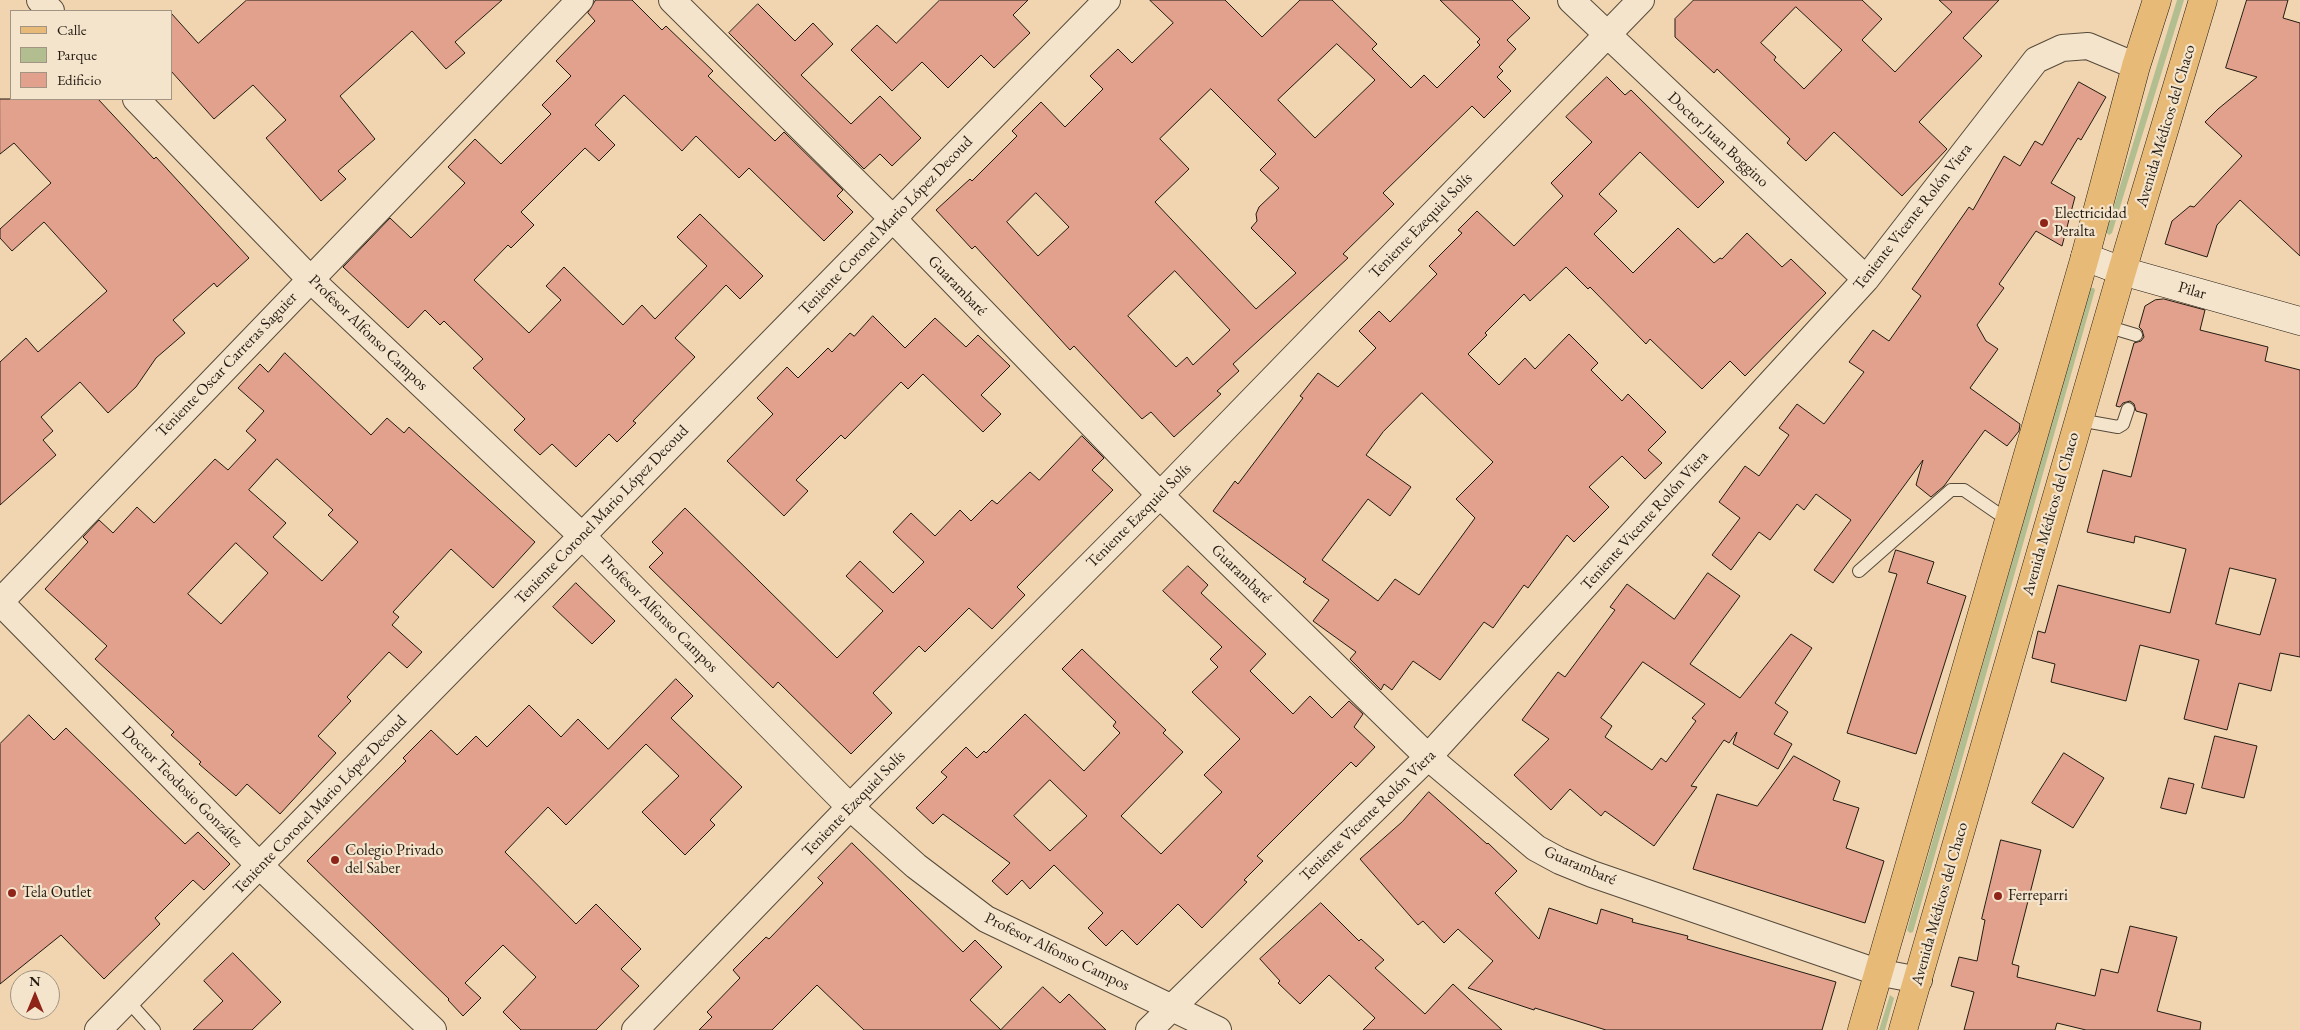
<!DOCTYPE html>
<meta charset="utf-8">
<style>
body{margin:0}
#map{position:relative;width:2300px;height:1030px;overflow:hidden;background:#f0d5b0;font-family:"EB Garamond",serif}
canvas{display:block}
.legend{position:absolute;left:10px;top:10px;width:162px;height:90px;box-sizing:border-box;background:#f5e4cc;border:1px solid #a19482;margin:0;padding:6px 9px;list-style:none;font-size:15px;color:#231b12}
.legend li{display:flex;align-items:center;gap:10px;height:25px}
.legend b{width:25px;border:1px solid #a19482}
.north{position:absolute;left:10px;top:970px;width:50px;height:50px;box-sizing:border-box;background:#f5e4cc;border:1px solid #a19482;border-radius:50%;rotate:0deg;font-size:14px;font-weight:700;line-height:20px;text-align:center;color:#231b12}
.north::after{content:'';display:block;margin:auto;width:18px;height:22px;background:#8f2418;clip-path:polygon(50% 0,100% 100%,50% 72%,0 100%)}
</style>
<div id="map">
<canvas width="2300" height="1030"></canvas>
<ul class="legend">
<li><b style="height:6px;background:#e8ba78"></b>Calle</li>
<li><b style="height:14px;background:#b3be90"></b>Parque</li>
<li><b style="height:14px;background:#e1a18c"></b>Edificio</li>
</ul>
<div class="north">N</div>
</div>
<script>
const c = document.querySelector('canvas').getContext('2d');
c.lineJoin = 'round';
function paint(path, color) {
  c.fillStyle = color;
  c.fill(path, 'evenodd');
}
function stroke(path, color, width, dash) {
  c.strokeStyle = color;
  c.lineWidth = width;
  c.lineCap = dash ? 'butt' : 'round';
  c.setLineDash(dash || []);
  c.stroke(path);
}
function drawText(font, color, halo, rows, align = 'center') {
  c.font = font + ' "EB Garamond",serif';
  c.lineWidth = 4.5;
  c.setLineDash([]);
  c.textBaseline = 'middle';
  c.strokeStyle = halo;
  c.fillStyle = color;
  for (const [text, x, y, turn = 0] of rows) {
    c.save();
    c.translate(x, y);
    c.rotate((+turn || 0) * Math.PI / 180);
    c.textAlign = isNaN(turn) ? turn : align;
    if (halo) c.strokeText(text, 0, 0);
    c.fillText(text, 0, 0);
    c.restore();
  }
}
paint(new Path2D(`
 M2177 0H2184L2112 233 2109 235 2106 232Z
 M2090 288H2094L2095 290 1913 932 1910 933 1907 930Z
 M1890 995 1894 998 1885 1030H1879Z`), '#b3be90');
const building = new Path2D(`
 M247 0H502L455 42 465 53 446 69 412 31 340 96 375 139 338 171 346 179 321 201 266 138 286 120 253 85 214 119 171 71V13L198 43Z
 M596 0H632L662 30 666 26 713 71 708 76 775 141 784 132 843 190 837 196 853 212 824 241 749 168 739 178 696 136 682 151 624 95 595 125 615 145 599 161 585 148 521 212 534 225 511 248 508 245 474 280 529 333 561 300 546 286 564 267 623 325 642 305 655 319 707 266 677 237 700 214 763 276 740 299 726 285 675 338 695 357 633 421 636 423 617 442 609 434 576 467 552 444 540 455 514 430 525 419 473 368 483 359 444 321 440 325 425 310 408 328 343 267 390 218 411 238 465 183 448 167 475 139 501 164 551 114 542 105 571 76 556 61 595 21 588 13Z
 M940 0H1028L1013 15 1030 33 994 68 981 55 948 88 922 62 892 91 851 50 877 25 896 43Z
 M1150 0H1225L1262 37 1300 0H1332L1377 44 1372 49 1411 88 1424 75 1437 88 1480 45 1477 42 1480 39 1440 0H1512L1530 18 1507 40 1516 49 1499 67 1503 71 1497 77 1511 91 1484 118 1472 106 1383 193 1394 204 1343 254 1348 258 1233 364 1239 371 1217 391 1221 394 1174 437 1151 412 1142 419 1074 346 1070 350 975 246 972 249 936 210 970 179 972 181 1017 136 1012 131 1041 102 1065 127 1103 89 1090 76 1118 49 1132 63 1173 23ZM1337 44 1375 80 1315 138 1278 100ZM1211 89 1276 154 1260 170 1279 188 1259 207 1256 214 1257 221 1251 228 1296 273 1256 309 1155 202 1189 169 1160 139ZM1036 193 1069 227 1038 256 1007 222ZM1175 271 1230 330 1193 365 1187 357 1176 367 1128 316Z
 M1694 0H1862L1882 19 1862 40 1895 72 1952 12 1939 0H1999L1963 38 1982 56 1919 122 1947 149 1902 196 1834 132 1806 161 1787 143 1790 139 1717 69 1714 73 1675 37V19ZM1796 7 1842 50 1804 89 1774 60 1776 57 1761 43Z
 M2247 0H2288L2283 18 2300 23V256L2240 200 2217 225 2207 257 2165 244 2172 221 2190 206 2194 207 2242 156 2205 122 2218 109 2257 77 2226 68Z
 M758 4 795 41 813 23 833 44 801 75 851 124 880 96 921 138 892 166 880 154 864 169 729 33Z
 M1607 77 1625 95 1631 90 1724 182 1698 208 1640 152 1599 194 1617 211 1594 234 1633 273 1678 228 1714 263 1720 258 1722 259 1747 233 1782 267 1791 259 1826 293 1745 376 1730 361 1702 389 1650 339 1646 344 1590 287 1588 289 1566 267 1530 301 1524 294 1485 333 1487 335 1468 354 1499 385 1525 358 1535 369 1569 334 1598 363 1591 370 1622 401 1628 394 1666 432 1648 450 1662 463 1645 479 1622 456 1589 487 1609 507 1574 542 1567 535 1528 588 1524 585 1493 628 1484 622 1440 680 1413 661 1392 690 1384 684 1381 690 1350 659 1356 652 1313 621 1329 600 1303 582 1306 579 1213 511 1235 481 1238 484 1303 398 1300 396 1318 373 1338 387 1376 348 1359 331 1379 311 1390 322 1437 274 1429 266 1462 233 1458 230 1477 211 1514 246 1563 196 1551 183 1592 142 1566 117ZM1422 393 1493 462 1456 499 1475 518 1419 595 1395 579 1378 601 1322 560 1368 499 1390 516 1411 487 1366 455 1383 432Z
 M2079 82 2106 97 2081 140 2078 138 2051 183 2075 197 2062 246 2036 231 1999 284 2004 288 1977 325 1986 341 1998 349 1970 388 2020 424 2019 431 2007 446 1985 430 1944 486 1931 497 1916 485 1923 460 1833 583 1814 570 1851 520 1816 494 1804 510 1797 504 1770 540 1759 532 1731 570 1712 555 1740 518 1719 502 1745 466 1759 476 1789 435 1779 428 1797 404 1824 424 1864 372 1849 362 1873 330 1889 341 1921 296 1912 289 1969 207 1973 210 2004 156 2020 166 2035 141 2042 145Z
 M0 99H98L154 159 156 157 249 258 217 287 214 283 173 320 185 333 156 358 136 387 108 413 80 382 41 417 53 431 43 440 56 455 0 505V362L26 338 38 352 107 291 44 222 12 251 0 238V229L51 183 14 143 0 154Z
 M2164 299 2205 310 2200 330 2268 347 2265 361 2300 370V657L2280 653 2271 691 2239 683 2227 730 2184 719 2199 660 2140 645 2126 701 2051 682 2055 664 2032 658 2038 631 2045 633 2058 585 2170 613 2186 549 2135 536 2134 543 2087 532 2103 470 2131 477 2147 414 2136 411 2134 404 2130 401 2123 403 2120 407 2116 406 2134 343 2141 341 2144 337 2142 330 2139 327 2145 306 2155 300ZM2230 568 2276 579 2260 635 2216 624Z
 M873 316 905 348 935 318 966 347 978 335 1010 366 981 395 1001 414 983 432 923 374 908 389 901 382 845 439 841 435 796 480 808 491 784 516 727 461 773 414 757 398 787 367 798 378 828 348 832 352 850 333 854 336Z
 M285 353 371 435 387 418 404 433 409 427 535 542 493 588 451 549 393 612 399 617 392 625 422 652 407 668 389 652 347 697 351 701 318 736 336 753 280 814 247 784 236 796 199 764 201 762 171 735 174 732 95 659 107 646 45 589 88 542 83 537 99 520 113 533 137 507 154 523 215 459 228 470 256 440 246 431 264 411 238 388 260 364 268 372ZM277 459 333 510 328 515 358 542 322 581 273 537 286 523 249 490ZM236 543 268 573 221 624 188 594Z
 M1082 436 1104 458 1092 470 1113 490 1017 587 1025 595 992 629 969 608 925 652 919 646 873 693 892 713 851 754 778 682 773 688 649 567 663 553 652 542 685 508 837 658 883 611 846 576 860 561 893 593 924 562 893 532 911 513 935 536 960 510 971 521 992 500 997 504 1030 472 1039 480Z
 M1896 550 1934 562 1927 583 1966 596 1916 754 1847 733 1897 574 1889 572Z
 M1188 566 1208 585 1201 593 1266 654 1250 671 1293 714 1310 696 1332 718 1349 701 1363 714 1354 727 1375 747 1356 767 1351 762 1257 856 1263 861 1244 880 1247 882 1202 928 1178 904 1137 945 1122 930 1106 946 1088 928 1103 913 1054 865 1030 889 1022 880 1007 895 992 881 1010 863 943 814 933 824 916 808 947 777 941 772 966 747 977 758 984 751 986 753 1025 714 1084 771 1120 733 1113 726 1116 722 1062 669 1082 649 1166 730 1163 733 1183 752 1121 816 1161 854 1222 792 1204 775 1240 739 1192 692 1218 667 1210 659 1222 647 1163 591ZM1050 780 1087 816 1050 851 1014 816Z
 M1708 573 1740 596 1690 664 1740 698 1791 634 1812 648 1775 703 1788 712 1774 734 1792 744 1778 769 1733 744 1737 732 1729 743 1724 740 1691 786 1697 787 1654 846 1605 811 1601 816 1570 789 1551 810 1514 775 1549 739 1522 720 1558 672 1565 677 1615 610 1610 607 1627 584 1674 619ZM1643 662 1705 704 1692 718 1696 721 1666 762 1661 758 1652 770 1605 737 1612 726 1601 718Z
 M576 583 615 621 592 644 553 607Z
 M676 679 693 696 671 718 742 787 710 820 715 825 685 855 642 812 679 776 646 744 566 825 548 807 505 852 576 924 596 904 641 949 621 969 639 986 596 1030H521L503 1012 536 977 503 945 465 983 481 998 463 1016 448 1000 449 999 307 861 406 761 403 758 431 730 457 755 476 736 487 747 529 705 561 737 578 719 608 749Z
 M29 715 54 740 66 728 185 844 198 832 230 864 204 890 193 880 155 918 160 924 104 979 61 935 0 984V744Z
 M2215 736 2257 746 2244 798 2202 788Z
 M2064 753 2104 778 2073 828 2032 803Z
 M1794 756 1840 781 1833 800 1859 808 1846 848 1884 861 1865 923 1693 869 1717 794 1757 806Z
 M2169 778 2194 784 2186 814 2161 808Z
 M1429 792 1487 844 1488 843 1517 871 1495 893 1539 939 1549 908 1597 924 1601 909 1633 919 1632 922 1688 936 1687 939 1836 982 1822 1030H1606L1535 1008 1534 1010 1468 988 1493 961 1458 929 1444 943 1423 921 1418 925 1360 859 1402 822Z
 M2001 840 2041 850 2012 964 2019 966 2017 977 2095 996 2101 969 2118 973 2130 926 2177 937 2157 1011 2201 1022 2200 1030H2086L2057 1023 2055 1030H1964L1974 992 1951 986 1959 957 1977 961 1985 920 1982 919Z
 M852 843 963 952 975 940 1002 967 970 1000 1001 1030H864L817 985 772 1030H699L712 1017 707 1012 740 978 733 970 766 937 769 939 823 883 818 878Z
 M1321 903 1359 941 1361 939 1384 960 1375 968 1425 1014 1453 984 1502 1030H1363L1375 1018 1329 975 1300 1004 1278 983 1280 981 1260 959Z
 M233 953 281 1002 252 1030H193L223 1001 204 981Z
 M1043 987 1060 1003 1069 994 1106 1030H1001Z`);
paint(building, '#e1a18c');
stroke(building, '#231b12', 1);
const lane = new Path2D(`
 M2106 326 2136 335
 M2079 420 2118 427 2123 424 2128 409
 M1859 571 1951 490H1964L2009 521
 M128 1001 154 1030`);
const street = new Path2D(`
 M40 0 51 11
 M672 0 893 219 1160 495 1428 757 1536 848 1560 861 1592 874 1877 972 1919 980
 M1571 0 1866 279
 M136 99 310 279 581 535 850 807 916 866 986 919 1218 1030
 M98 1030 1107 0
 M433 1030 260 866 0 602 580 0
 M635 1030 850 807 1160 495 1641 0
 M1149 1030 1428 757 1866 279 2036 60 2062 48 2088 46 2136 66`);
const secondary = new Path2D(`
 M2085 257 2122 271 2300 321`);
const primary = new Path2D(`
 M1862 1030 2085 257 2136 66 2157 0
 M1903 1030 2122 271 2203 0`);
stroke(lane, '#564a3a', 14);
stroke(street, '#564a3a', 28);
stroke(secondary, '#231b12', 29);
stroke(primary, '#231b12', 29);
stroke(lane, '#f5e4cc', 12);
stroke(street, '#f5e4cc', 26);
stroke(secondary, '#f5e4cc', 28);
stroke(primary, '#e8ba78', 28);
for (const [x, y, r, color] of [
 [2044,223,5,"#8f2418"],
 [335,860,5,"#8f2418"],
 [12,893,5,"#8f2418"],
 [1998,896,5,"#8f2418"]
]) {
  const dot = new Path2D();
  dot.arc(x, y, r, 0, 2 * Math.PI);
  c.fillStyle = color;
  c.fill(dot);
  stroke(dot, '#f5e4cc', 2);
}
drawText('16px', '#231b12', '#f5e4cc', [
 ["Avenida Médicos del Chaco",2166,126,-73],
 ["Doctor Juan Boggino",1718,140,43],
 ["Teniente Vicente Rolón Viera",1913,217,-52],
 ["Teniente Coronel Mario López Decoud",886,226,-46],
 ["Teniente Ezequiel Solís",1421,226,-46],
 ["Guarambaré",957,286,46],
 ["Pilar",2192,291,16],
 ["Profesor Alfonso Campos",368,333,44],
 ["Teniente Oscar Carreras Saguier",227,365,-46],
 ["Avenida Médicos del Chaco",2051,514,-74],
 ["Teniente Coronel Mario López Decoud",602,515,-46],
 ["Teniente Ezequiel Solís",1139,516,-45],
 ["Teniente Vicente Rolón Viera",1645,521,-48],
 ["Guarambaré",1241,574,44],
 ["Profesor Alfonso Campos",659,614,45],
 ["Doctor Teodosio González",182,787,45],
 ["Teniente Ezequiel Solís",854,804,-46],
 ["Teniente Coronel Mario López Decoud",320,805,-46],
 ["Teniente Vicente Rolón Viera",1368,816,-44],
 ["Guarambaré",1580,866,23],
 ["Avenida Médicos del Chaco",1940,904,-74],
 ["Profesor Alfonso Campos",1057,952,26]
]);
drawText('16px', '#231b12', '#f5e4cc', [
 ["Electricidad",2054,214],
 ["Peralta",2054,232],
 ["Colegio Privado",345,851],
 ["del Saber",345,869],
 ["Tela Outlet",22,893],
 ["Ferreparri",2008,896]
], 'left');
</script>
